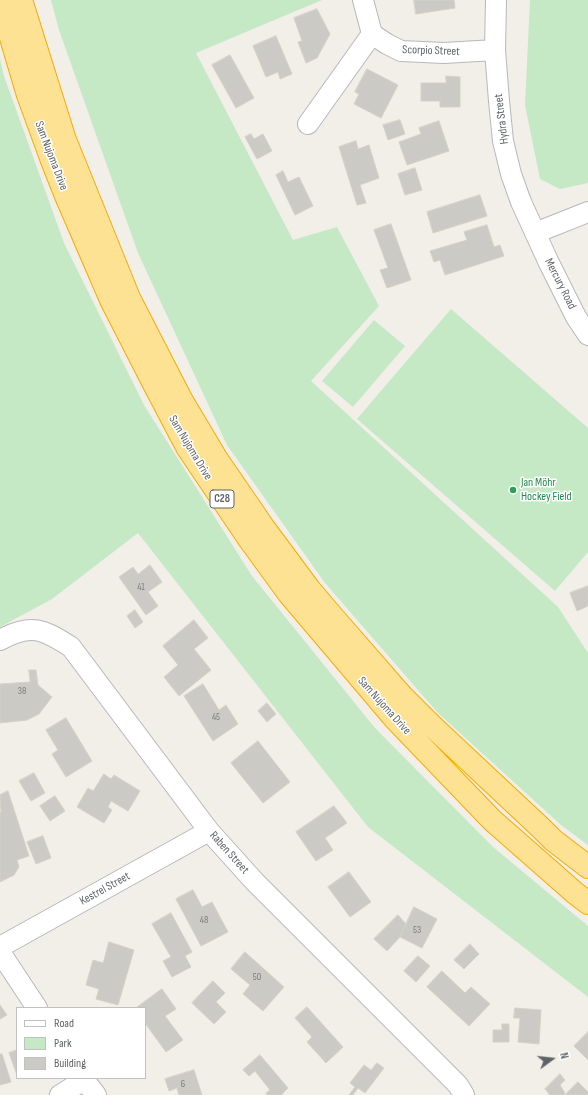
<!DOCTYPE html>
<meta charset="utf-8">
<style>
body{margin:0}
#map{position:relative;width:588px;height:1095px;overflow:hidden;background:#f1efe8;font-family:"Sofia Sans Condensed",sans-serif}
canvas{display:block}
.legend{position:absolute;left:16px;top:1007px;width:130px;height:72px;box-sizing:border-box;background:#fff;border:1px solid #bfc1c3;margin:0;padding:5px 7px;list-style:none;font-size:12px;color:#5f6368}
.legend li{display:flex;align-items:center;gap:8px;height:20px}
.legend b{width:20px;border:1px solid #bfc1c3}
.north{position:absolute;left:532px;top:1039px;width:40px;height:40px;-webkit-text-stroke:3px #fff;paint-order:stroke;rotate:75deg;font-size:11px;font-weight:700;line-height:16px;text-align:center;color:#5f6368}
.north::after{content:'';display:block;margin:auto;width:14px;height:18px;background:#5f6368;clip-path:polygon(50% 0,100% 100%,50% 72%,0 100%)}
</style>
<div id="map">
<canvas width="588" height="1095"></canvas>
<ul class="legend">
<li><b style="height:5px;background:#fff"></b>Road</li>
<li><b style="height:11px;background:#c5e8c5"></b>Park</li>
<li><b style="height:11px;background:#cccac5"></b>Building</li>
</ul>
<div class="north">N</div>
</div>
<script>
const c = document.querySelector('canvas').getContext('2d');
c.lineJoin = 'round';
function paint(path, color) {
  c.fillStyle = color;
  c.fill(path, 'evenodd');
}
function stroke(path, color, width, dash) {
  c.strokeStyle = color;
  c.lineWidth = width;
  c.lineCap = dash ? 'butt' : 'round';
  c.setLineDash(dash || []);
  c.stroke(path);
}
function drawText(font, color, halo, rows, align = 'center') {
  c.font = font + ' "Sofia Sans Condensed",sans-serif';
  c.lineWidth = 3;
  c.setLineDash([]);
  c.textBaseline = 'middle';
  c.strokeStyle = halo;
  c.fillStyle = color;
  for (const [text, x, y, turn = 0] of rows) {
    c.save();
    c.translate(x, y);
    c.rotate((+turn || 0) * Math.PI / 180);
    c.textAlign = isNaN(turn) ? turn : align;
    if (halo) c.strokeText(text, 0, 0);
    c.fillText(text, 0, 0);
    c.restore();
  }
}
paint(new Path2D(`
 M51 0H322L196 53 293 240 337 227 379 306 311 381 558 607 588 653V845L561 825 438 713 325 583 227 445 138 253 59 30Z
 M530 0H588V183L560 189 540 179 525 105Z
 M0 59 4 76 64 243 144 405 252 576 375 728 493 847 588 926V997L368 827 138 533 52 599 0 627Z
 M451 309 588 428V552L555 591 357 419Z
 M374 320 405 346 353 407 322 381Z`), '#c5e8c5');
const building = new Path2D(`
 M414 0H454L455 8 416 14Z
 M317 9 330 34 317 58 306 63 298 42 302 41 294 18Z
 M276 36 292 74 280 79 278 72 266 77 253 46Z
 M230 55 254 98 236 108 212 65Z
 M367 69 398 85 381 118 354 104 359 94 355 92Z
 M446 76 460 77V107H440V101H421V83H446Z
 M400 120 405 134 388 140 383 125Z
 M439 121 449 151 407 165 399 142 421 134 419 128Z
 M251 134 254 139 263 134 272 151 257 159 245 137Z
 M356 141 358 149 369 145 379 178 360 185 366 203 357 205 339 147Z
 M415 168 422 190 405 195 398 174Z
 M283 171 288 182 299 177 313 206 295 215 276 175Z
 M480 195 487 216 433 233 427 212Z
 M391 224 411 280 387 288 380 270 388 268 374 230Z
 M487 225 494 247 500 245 504 256 445 275 440 260 434 262 430 251 467 240 464 232Z
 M150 565 162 582 148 592 158 606 146 615 119 577 133 567 138 574Z
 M588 586V606L577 611 570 593Z
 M135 610 143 622 135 628 127 616Z
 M194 620 208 638 194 649 211 670 179 696 164 677 178 665 163 646Z
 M29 670H36L38 685 52 697 39 714 27 720 0 723V684L30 682Z
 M203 684 219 710 226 705 238 724 213 741 184 696Z
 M267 703 276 714 267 722 258 711Z
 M66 718 92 761 66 777 52 754 58 750 46 730Z
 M258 741 290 782 263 803 231 763Z
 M34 773 45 793 31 801 19 781Z
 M104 774 111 779 114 775 140 791 128 811 111 801 108 807 112 810 104 823 77 807 88 788 93 791Z
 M8 791 29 856 17 860 19 867 14 875 0 882V813L1 812 0 795Z
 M55 796 65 811 50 821 40 806Z
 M334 806 347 823 325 838 333 850 316 861 296 832Z
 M43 836 51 858 36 864 27 842Z
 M349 872 371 902 350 917 328 887Z
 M193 890 202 907 212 902 228 932 201 946 176 899Z
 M414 907 437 919 422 948 400 937Z
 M171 913 192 952 185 956 191 967 172 977 163 961 171 957 152 924Z
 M398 915 406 924 400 937 387 951 374 939Z
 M109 942 134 950 118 1005 96 999 99 989 86 985 93 960 103 963Z
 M470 944 479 954 464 969 454 960Z
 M245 952 284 987 263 1011 243 994 250 985 231 969Z
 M418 956 430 966 416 982 404 971Z
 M442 971 465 993 471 987 490 1004 469 1026 427 987Z
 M213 981 225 993 216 1002 226 1012 214 1024 192 1003Z
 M162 989 176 1009 165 1016 183 1040 166 1052 145 1023V1008H136Z
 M0 1005 7 1015 0 1019Z
 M307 1007 343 1047 326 1063 307 1042 312 1037 295 1018Z
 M515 1008 541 1010 539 1044 518 1042 520 1018H514Z
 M502 1024H509V1042H493V1030H502Z
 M588 1032V1060L574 1046Z
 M17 1050V1075L9 1053Z
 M0 1054H2L11 1082 0 1085Z
 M260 1055 288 1088 282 1094 283 1095H267L266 1093 270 1090 255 1071 249 1076 243 1070Z
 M377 1063 384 1068 365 1093 358 1088 353 1095H349L355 1087 350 1083 364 1065 371 1070Z
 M194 1070 202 1095H179L177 1088 169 1091 165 1079Z
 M560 1074 565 1080 560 1085 565 1093 563 1095H550L545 1089Z
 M578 1082 588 1092V1095H565Z`);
paint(building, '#cccac5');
stroke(building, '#d6d1c6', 1);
const minor = new Path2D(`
 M363 0 372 34 387 44 401 51 444 53 495 50
 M496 0 495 50 499 101 503 141 511 174 521 202 549 263 576 317 588 335
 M308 124 372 34
 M535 233 588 212
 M0 640C31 623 43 629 71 647L209 831 255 882 458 1085 464 1095
 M0 947 209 831
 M0 952 37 1008
 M83 1078 96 1095
 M60 1095 84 1080`);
const highway = new Path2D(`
 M21 0 65 140 129 298 182 401 216 458 264 528 310 590 333 617 401 695 431 725 541 828 553 840 588 867
 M0 1 28 95 51 158 66 196 111 300 155 386 187 447 249 539 289 594 395 719 492 820 575 893 588 903`);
stroke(minor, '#b5b8bc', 22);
stroke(highway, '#f9ab00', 24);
stroke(minor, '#fff', 20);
stroke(highway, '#fde293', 22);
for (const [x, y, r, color] of [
 [513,490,4,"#2e9e5b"]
]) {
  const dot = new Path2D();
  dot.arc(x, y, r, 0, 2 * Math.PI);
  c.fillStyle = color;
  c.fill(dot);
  stroke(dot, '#fff', 1.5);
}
drawText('10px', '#7a7d7f', null, [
 ["41",141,587],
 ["38",22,691],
 ["45",216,717],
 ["48",204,920],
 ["53",417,930],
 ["50",257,977],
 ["6",183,1084]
]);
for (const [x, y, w] of [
 [222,499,24]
]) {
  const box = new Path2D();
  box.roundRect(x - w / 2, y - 9, w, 18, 3);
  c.fillStyle = '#fff';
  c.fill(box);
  stroke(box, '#5f6368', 1);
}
drawText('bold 11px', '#5f6368', null, [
 ["C28",222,499]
]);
drawText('12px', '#5f6368', '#fff', [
 ["Scorpio Street",431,51,2],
 ["Hydra Street",502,119,-97],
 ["Sam Nujoma Drive",51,156,69],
 ["Mercury Road",560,284,63],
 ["Sam Nujoma Drive",190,448,59],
 ["Sam Nujoma Drive",384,706,48],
 ["Raben Street",229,853,48],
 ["Kestrel Street",105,889,-29]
]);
drawText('12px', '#27864d', '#fff', [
 ["Jan Möhr",521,483],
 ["Hockey Field",521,497]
], 'left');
</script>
